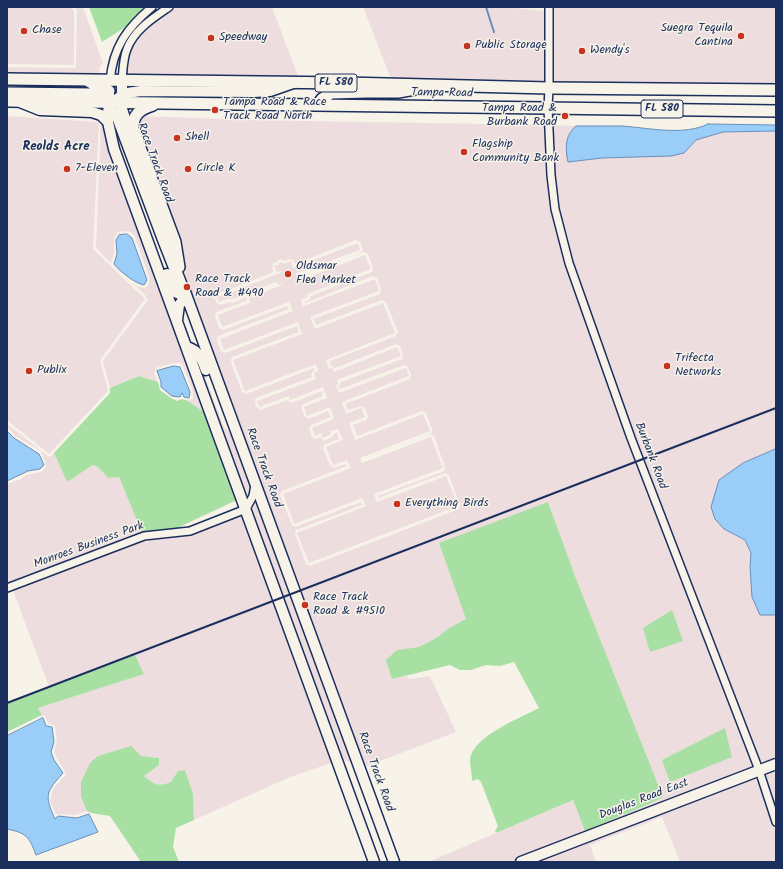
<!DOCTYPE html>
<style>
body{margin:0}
#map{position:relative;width:783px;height:869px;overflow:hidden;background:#f7f3e8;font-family:Kalam,sans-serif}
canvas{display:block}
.frame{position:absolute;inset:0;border:8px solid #1b2f5e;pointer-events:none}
</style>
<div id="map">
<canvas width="783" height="869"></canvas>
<div class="frame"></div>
</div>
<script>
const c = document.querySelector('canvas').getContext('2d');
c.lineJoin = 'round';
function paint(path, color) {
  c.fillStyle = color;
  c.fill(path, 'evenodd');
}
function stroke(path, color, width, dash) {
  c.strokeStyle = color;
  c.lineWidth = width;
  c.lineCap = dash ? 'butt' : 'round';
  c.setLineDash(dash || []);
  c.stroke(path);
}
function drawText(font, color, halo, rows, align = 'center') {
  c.font = font + ' Kalam,sans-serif';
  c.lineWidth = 3;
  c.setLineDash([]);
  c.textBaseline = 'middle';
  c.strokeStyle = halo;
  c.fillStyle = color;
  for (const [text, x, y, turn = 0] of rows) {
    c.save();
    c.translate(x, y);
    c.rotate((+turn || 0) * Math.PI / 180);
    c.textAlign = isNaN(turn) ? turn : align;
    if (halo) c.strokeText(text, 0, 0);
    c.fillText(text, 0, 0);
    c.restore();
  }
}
paint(new Path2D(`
 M7 7H71L74 12V65L7 64Z
 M75 7H83L103 63 99 69 100 74 7 73V67L75 68 76 67 77 11Z
 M176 7H272L298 76 126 74 130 50 134 43 151 24Z
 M363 7H503L546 11V84L391 79Z
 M552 7H776V85L552 84Z
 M29 115H92L100 119 104 123 116 167 207 414 188 401 193 398V392L183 366 181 363H173L156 368 154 374 158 382 139 376 110 388 103 361 148 300 147 297 134 284 139 287 145 288 148 285 150 279 135 237 131 232 127 231 118 232 114 238V253L111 263 96 248 101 121 99 119Z
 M7 116 99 122 93 249 145 299 100 360 108 391 49 454 7 420Z
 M140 116 249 120 545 125 548 175 552 209 558 237 573 287 628 439 755 768 510 862H428L573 800 585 831 649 804 663 797 575 576 548 502 467 619 449 628 436 638 419 647 397 650 392 679 407 676 409 679 430 676 456 732 367 766 363 765 288 556 188 290 183 270 136 129ZM356 240 360 242 363 249 361 253 329 265H326L325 267 303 275H300L302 277 303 275 364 252 368 254 373 268 372 272 311 296 309 300 304 302 305 303 373 276 377 278 381 289 380 294 313 319 316 325 382 300 386 302 398 332 396 336 330 361 331 365 335 368 396 344 400 346 403 355 402 359 341 382 339 387 340 389 404 365 408 367 411 375 410 379 345 404 348 410 361 406 365 408 368 416 367 420 353 425 357 436 422 411 426 413 432 429 431 434 378 454 430 434 434 436 445 467 444 471 378 496V498L445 473 449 475 460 505 459 509 310 566 306 564 295 534 296 530 362 505 361 502 295 527 292 525 280 495 282 491 347 466 346 464 334 468 330 466 323 448 325 444 339 439 337 432 334 434 332 437 324 441 320 437 316 439 312 437 309 429 311 425 331 417 328 411 308 419 305 417 301 408 303 404 323 396 322 391 292 403 287 400 261 410 257 408 255 403 256 398 312 377 311 374 315 369 314 368 246 394 242 392 231 362 232 357 299 332 297 326 225 353 221 351 217 341 218 336 289 309 287 306 223 330 219 328 215 316 216 312 246 301 247 297 232 303 229 302 220 305 217 303 214 298 216 293 226 291 273 272 272 268 273 264 277 262 278 260 281 259 284 261 290 259 293 260 295 264Z
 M552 125 576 126 570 131 568 162 602 158 690 146 696 140 723 132 776 131V449L743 463 724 529 744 540 751 553 750 567 760 615H776V760L761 766 634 437 572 262 559 209 555 175Z
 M358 243 360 250 327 262V261L324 262V264L301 272V271L296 273 299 279H301L302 281H305L304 279 365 255 371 269 307 294 308 297 301 300 303 306 375 279 379 291 310 317 315 329 383 303 395 333 326 360 329 369 332 368 334 372 397 347 401 356 337 380 338 384 336 385 339 393 406 368 409 376 342 402 346 414 361 408 365 417 349 423 355 440 423 414 430 431 360 458 362 463 431 437 443 468 374 494 377 502 446 476 458 506 309 563 297 533 366 506 362 498 294 524 283 494 351 468 347 460 333 465 326 447 343 440 338 429 330 431 331 434 323 438 321 433 315 436 312 428 334 419 330 407 307 416 304 407 327 398 323 387 290 400 289 396 259 407 257 401 316 379 314 373 318 371 316 364 245 391 233 360 302 334 298 322 224 350 220 339 293 311 289 302 222 327 218 315 250 303 249 298 282 285V284L278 285 276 282 230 300V298L219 302 217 297 224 294 225 295 282 272 281 271 277 272 274 266 279 265V263L282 262 283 264 291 261 293 268Z
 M194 354 199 361 224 427 235 440 252 485 250 494 247 502Z
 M7 424 48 456 50 457 54 453 67 482 93 465 98 467 108 478 119 477 142 533 7 584V484L21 479 26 475 41 472 46 467V465L41 451 15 436 7 426Z
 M256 498 353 762 341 760 250 510Z
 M244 514 334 762 288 778 194 820 193 794 185 770 178 771 172 782 164 785H156L144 776 159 765V758L141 756 81 797 87 811 76 815 56 814 50 802 53 789 66 774 54 752 57 742 55 726 48 723 45 716 42 715 38 708 144 674 135 655 49 687 13 590 145 540 146 543 156 538 191 535Z
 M776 768V813L764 773Z
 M757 775 776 832V862H680L662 817 590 845 596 862H532Z`), '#eedddf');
paint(new Path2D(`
 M89 7H146L127 26 102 42Z
 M139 376 158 382 160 390 171 398 177 401 182 399 188 401 207 414 239 499 175 529 149 531 142 533 119 477 108 478 98 467 93 465 67 482 54 453 110 393V388Z
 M548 502 575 576 663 797 649 804 585 831 573 800 496 833 495 831 498 826 481 782 478 779 472 781C472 774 470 767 470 760 471 737 522 717 539 708L514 662 500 666 486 665 471 670H460L450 665 392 679 386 660 397 650 419 647 436 638 449 628 466 619 439 543Z
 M672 610 683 641 650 652 643 628Z
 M135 655 144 674 38 708 42 715 7 732V703Z
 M725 728 732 757 670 782 662 760Z
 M131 746 141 756 159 758V765L144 776C155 785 158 787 171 782L178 771 185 770 193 794 194 820 176 828 173 847 179 862H141L110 816 91 813 87 811 81 797V782L90 763 98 756Z`), '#a8e0a4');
const water = new Path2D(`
 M708 124 776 125V131L723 132 696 140 684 153 671 156 602 158 568 162C565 148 565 135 576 126 591 126 607 126 622 126 649 128 684 136 708 124Z
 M127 234 132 238 147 280 144 285C136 284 119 271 114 264L117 254 116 240 119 235Z
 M174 366 180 367 190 392 189 398 184 397 182 393 180 397 172 396 161 387V382L157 371Z
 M7 431 14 438 39 454 44 465 40 469 28 471 7 481Z
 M776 449V615H760L752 597 750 567 751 553 745 540 724 529 715 519 711 507 719 480 743 463Z
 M43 718 46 726 52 727 54 742 51 752 54 760 63 773C46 792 44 795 55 819L58 816 77 818 89 814 98 832 36 855C29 836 26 833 7 829V736Z`);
paint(water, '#9acef8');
stroke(water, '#678eba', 1);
stroke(new Path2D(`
 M486 7 494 32`), '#678eba', 2);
const street = new Path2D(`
 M549 7V88L548 108 551 175 555 209 569 263 631 438 759 770 776 822
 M110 81C113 47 127 28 152 7
 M122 81C123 70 123 59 127 49 134 30 153 18 169 7
 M7 588 144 536 190 531 246 509 253 496 255 485`);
const secondary = new Path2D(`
 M122 81V109L132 140
 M109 95 108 122 114 149 374 862
 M118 98 127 93 141 91 254 92 270 91 293 83
 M20 102 40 110 92 112 101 115 108 122
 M167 274 175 292 186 297
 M184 289 394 862
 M177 320 179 305 186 297
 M187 347C199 351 202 359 206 370
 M521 862 776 764`);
const primary = new Path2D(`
 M7 79 346 83 549 88 776 90
 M88 81C99 87 105 91 112 102L164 241 186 297
 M7 93 92 94 109 91
 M7 101 776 111
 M153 105C140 109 132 115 133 129L175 242 179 267
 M318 105 322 99 331 93 366 92H398L415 89`);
stroke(street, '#1b2f5e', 10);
stroke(secondary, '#1b2f5e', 13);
stroke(primary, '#1b2f5e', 14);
stroke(street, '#f7f3e8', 7);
stroke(secondary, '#f7f3e8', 10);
stroke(primary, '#f7f3e8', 11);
stroke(new Path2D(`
 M7 703 776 408`), '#1b2f5e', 2);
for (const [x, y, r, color] of [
 [24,31,4,"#c8321e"],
 [741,36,4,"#c8321e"],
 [211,38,4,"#c8321e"],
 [467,46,4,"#c8321e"],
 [582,51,4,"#c8321e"],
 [215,110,4,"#c8321e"],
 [565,116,4,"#c8321e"],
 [177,138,4,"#c8321e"],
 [464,152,4,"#c8321e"],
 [67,169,4,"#c8321e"],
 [188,169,4,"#c8321e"],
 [288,274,4,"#c8321e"],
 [187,287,4,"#c8321e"],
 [667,366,4,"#c8321e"],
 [29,371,4,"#c8321e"],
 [397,504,4,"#c8321e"],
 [305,605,4,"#c8321e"]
]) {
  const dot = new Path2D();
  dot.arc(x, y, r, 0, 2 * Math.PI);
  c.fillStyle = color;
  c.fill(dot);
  stroke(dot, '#f7f3e8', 1.5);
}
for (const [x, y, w] of [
 [336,83,42],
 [662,109,42]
]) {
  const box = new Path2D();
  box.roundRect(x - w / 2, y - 9, w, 18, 3);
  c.fillStyle = '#f7f3e8';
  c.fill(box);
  stroke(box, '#1b2f5e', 1);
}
drawText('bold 11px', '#1b2f5e', null, [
 ["FL 580",336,83],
 ["FL 580",662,109]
]);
drawText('12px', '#1b2f5e', '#f7f3e8', [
 ["Suegra Tequila",733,29,"right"],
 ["Cantina",733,43,"right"],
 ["Chase",32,31],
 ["Speedway",219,38],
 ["Public Storage",475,46],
 ["Wendy's",590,51],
 ["Tampa Road & Race",223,103],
 ["Track Road North",223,117],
 ["Tampa Road &",557,109,"right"],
 ["Burbank Road",557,123,"right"],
 ["Shell",185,138],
 ["Flagship",472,145],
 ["Community Bank",472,159],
 ["7-Eleven",75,169],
 ["Circle K",196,169],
 ["Oldsmar",296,267],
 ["Flea Market",296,281],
 ["Race Track",195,280],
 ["Road & #490",195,294],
 ["Trifecta",675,359],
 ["Networks",675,373],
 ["Publix",37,371],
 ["Everything Birds",405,504],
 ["Race Track",313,598],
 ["Road & #9510",313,612]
], 'left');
drawText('12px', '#1b2f5e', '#f7f3e8', [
 ["Tampa Road",442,94,1],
 ["Race Track Road",154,163,70],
 ["Burbank Road",650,456,69],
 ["Race Track Road",263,468,70],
 ["Monroes Business Park",89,546,-20],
 ["Race Track Road",375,772,70],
 ["Douglas Road East",644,800,-21]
]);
drawText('bold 13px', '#1b2f5e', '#f7f3e8', [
 ["Reolds Acre",56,148]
]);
</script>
